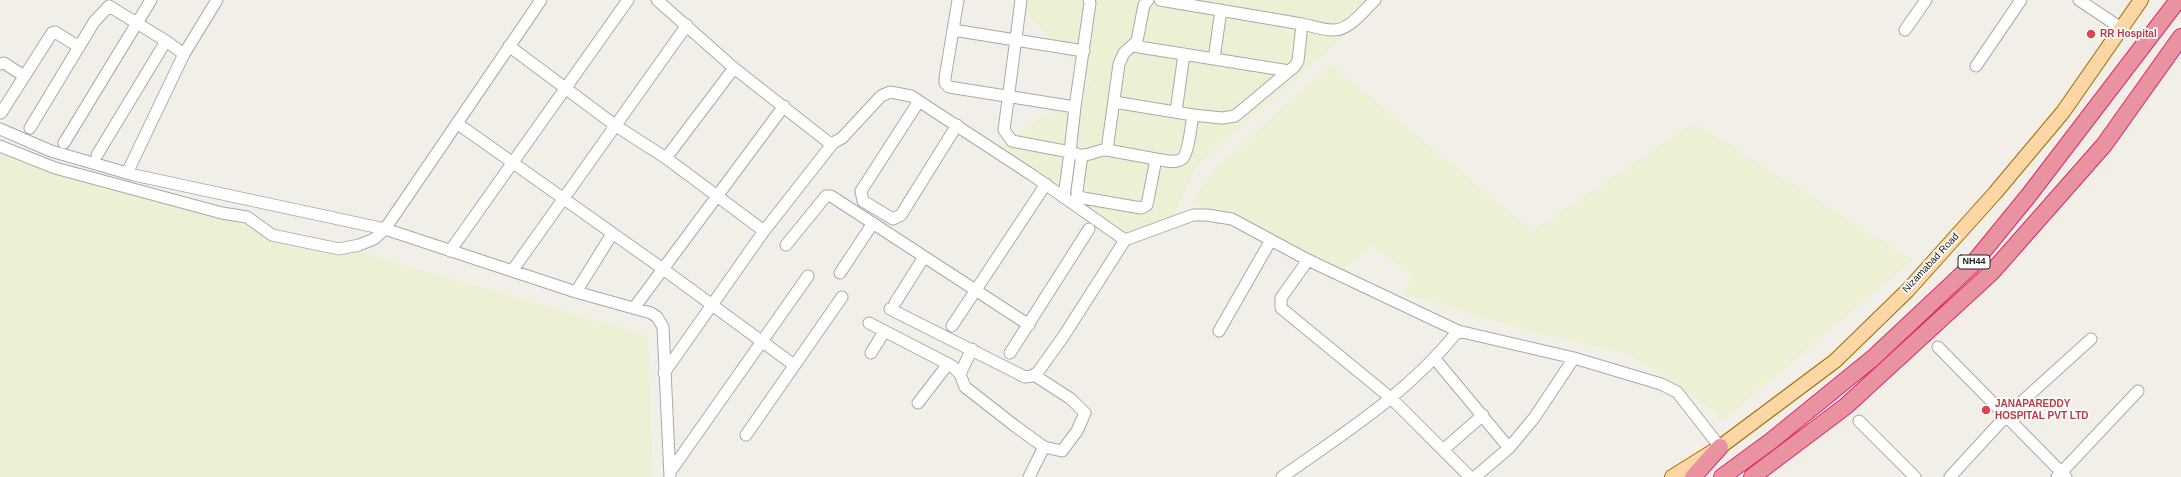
<!DOCTYPE html>
<style>
body{margin:0}
canvas{display:block;background:#f2efe9}
</style>
<canvas width="2181" height="477"></canvas>
<script>
const c = document.querySelector('canvas').getContext('2d');
c.lineJoin = 'round';
function paint(path, color) {
  c.fillStyle = color;
  c.fill(path, 'evenodd');
}
function stroke(path, color, width, dash) {
  c.strokeStyle = color;
  c.lineWidth = width;
  c.lineCap = dash ? 'butt' : 'round';
  c.setLineDash(dash || []);
  c.stroke(path);
}
function drawText(font, color, halo, rows, align = 'center') {
  c.font = font + ' Helvetica,sans-serif';
  c.lineWidth = 3.5;
  c.setLineDash([]);
  c.textBaseline = 'middle';
  c.strokeStyle = halo;
  c.fillStyle = color;
  for (const [text, x, y, turn = 0] of rows) {
    c.save();
    c.translate(x, y);
    c.rotate((+turn || 0) * Math.PI / 180);
    c.textAlign = isNaN(turn) ? turn : align;
    if (halo) c.strokeText(text, 0, 0);
    c.fillText(text, 0, 0);
    c.restore();
  }
}
paint(new Path2D(`
 M1015 0H1385L1197 166 1170 223 1126 235 1001 146 1093 82Z
 M1331 64 1533 231 1694 122 1913 260 1720 423 1716 412 1627 354 1530 332 1403 294 1412 275 1372 246 1345 269 1191 203 1211 172Z
 M0 147 648 335 653 477H0Z`), '#eef0d5');
const minor = new Path2D(`
 M657 0 734 68 828 142 833 143 842 138 881 96 890 92 911 96 1032 175 1125 240 1193 215H1207L1232 219 1308 260 1458 331 1574 358 1661 384 1677 392 1720 447
 M958 0 945 78V83L949 87 1075 107
 M1021 0 1004 130 1012 141 1070 152 1075 107 1090 3 1089 0
 M1148 0 1144 5 1137 41 1124 53 1119 64 1107 150C1097 149 1094 155 1082 155L1077 191V195L1083 198 1141 208 1147 205 1156 159C1164 160 1175 164 1182 159 1189 153 1191 124 1193 115L1222 118 1235 116 1295 66 1298 61 1302 24C1312 26 1323 30 1333 30 1349 31 1364 10 1375 0
 M1160 0 1302 24
 M2079 0 2121 28
 M953 30 1084 51
 M1905 30 1926 0
 M509 46 616 126 666 158 764 231
 M1133 46 1289 71
 M184 54 217 0
 M1214 59 1221 10
 M0 64 4 63 24 76
 M1976 66 2021 0
 M919 101 861 191 863 201 893 219 901 215 957 125
 M1114 102 1193 115
 M1176 112 1184 54
 M1 113 52 33 55 32 79 47
 M458 124 663 269 794 365
 M30 128 94 22 109 6 166 41 184 54 127 173
 M0 129 51 151 134 175 385 229 576 292 651 313 657 317 663 327 670 477
 M64 143 151 0
 M0 146 55 168 222 213 247 217 272 235 339 249 359 245 374 239 385 229 541 0
 M1107 150 1156 159
 M97 155 166 41
 M666 158 734 68
 M1064 197 1070 152 1077 154
 M786 245 826 196H831L1029 325
 M450 251 628 0
 M1308 260 1281 298V308L1392 399 1470 477
 M512 271 687 25
 M840 273 873 223
 M576 292 612 234
 M895 303 924 257
 M634 308 784 106
 M890 309 1025 377 1032 376 1038 372 1063 337 1125 240
 M869 323 952 366 960 374 965 387 1015 426 1044 447 1062 451 1077 431 1085 413 1071 399 1034 375
 M952 326 1046 184
 M1219 331 1271 240
 M1938 347 2066 477
 M871 353 884 332
 M1010 353 1089 229
 M1435 359 1509 448
 M664 373 764 231 833 143
 M960 374 972 349
 M918 403 948 364
 M1859 421 1915 477
 M746 435 842 297
 M1443 450 1483 415
 M670 472 808 276
 M1029 477 1044 447
 M1282 477C1347 431 1408 393 1458 331
 M1475 477 1509 448 1534 418 1574 358
 M1950 477 2007 415 2091 339
 M2057 477 2138 391`);
const major = new Path2D(`
 M1672 477 1720 447 1835 361 1908 290 1995 193 2063 112 2141 0`);
const highway = new Path2D(`
 M1693 477 1720 447
 M1722 477 1771 441 1873 358 1971 266 2029 195 2178 0
 M1752 477 1846 406 1992 272 2104 145 2181 37`);
stroke(minor, '#a9a9a9', 13);
stroke(major, '#a06b00', 16);
stroke(highway, '#dc2a67', 18);
stroke(minor, '#fff', 11);
stroke(major, '#fcd6a4', 14);
stroke(highway, '#e892a2', 16);
for (const [x, y, r, color] of [
 [2091,34,5,"#e0444e"],
 [1986,410,5,"#e0444e"]
]) {
  const dot = new Path2D();
  dot.arc(x, y, r, 0, 2 * Math.PI);
  c.fillStyle = color;
  c.fill(dot);
  stroke(dot, '#fff', 1.5);
}
for (const [x, y, w] of [
 [1974,262,32]
]) {
  const box = new Path2D();
  box.roundRect(x - w / 2, y - 7, w, 14, 3);
  c.fillStyle = '#fff';
  c.fill(box);
  stroke(box, '#222', 1);
}
drawText('bold 9px', '#222', null, [
 ["NH44",1974,262]
]);
drawText('bold 10px', '#be3a42', '#fff', [
 ["RR Hospital",2100,34],
 ["JANAPAREDDY",1995,404],
 ["HOSPITAL PVT LTD",1995,416]
], 'left');
drawText('10px', '#222', '#fff', [
 ["Nizamabad Road",1931,263,-47]
]);
</script>
